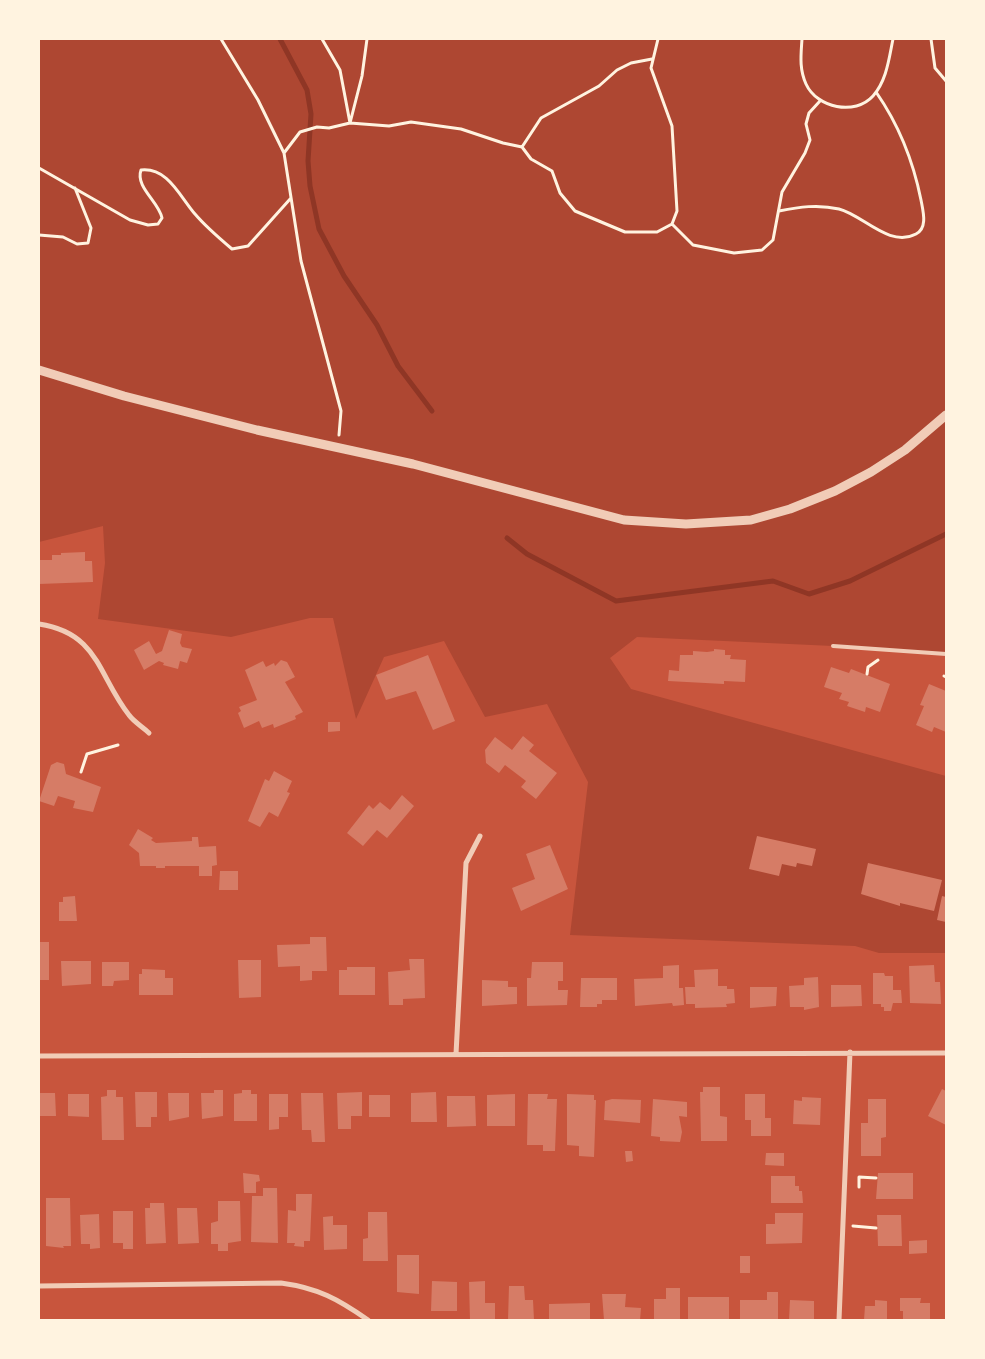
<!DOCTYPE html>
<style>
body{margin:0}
#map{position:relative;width:985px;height:1359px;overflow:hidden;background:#c8553d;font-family:"DM Sans",sans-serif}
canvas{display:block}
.frame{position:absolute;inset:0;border:40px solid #fff3e0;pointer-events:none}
</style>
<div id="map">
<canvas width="985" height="1359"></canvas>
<div class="frame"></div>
</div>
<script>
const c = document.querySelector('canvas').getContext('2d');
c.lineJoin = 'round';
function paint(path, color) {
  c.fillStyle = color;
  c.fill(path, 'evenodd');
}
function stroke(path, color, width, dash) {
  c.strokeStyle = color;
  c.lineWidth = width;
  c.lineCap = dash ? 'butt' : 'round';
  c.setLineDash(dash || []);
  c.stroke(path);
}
paint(new Path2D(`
 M39 39H946V654L833 646 637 637 610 658 631 689 946 776V953H879L855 946 570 935 588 782 547 704 485 717 444 641 384 657 356 719 333 618H310L231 637 98 619 105 563 103 526 39 542Z`), '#ae4732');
stroke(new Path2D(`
 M280 39 307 90 311 114 308 161 310 186 319 229 344 276 377 325 398 366 432 411
 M507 538 527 554 616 601 773 581 809 594 850 581 946 534`), '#8f3625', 5);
paint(new Path2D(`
 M85 552V561H92L93 582 39 584V560H52V555H61V553Z
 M169 630 182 634 180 643 182 647 192 649 187 663 180 661 178 669 163 665 164 663 159 661 144 670 134 650 149 641 156 654 162 651Z
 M714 649 725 650V655H731L730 659 746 660 745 682 724 681V684L668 681 669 670 679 671 680 655H693V651L707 652 714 651Z
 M428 655 455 721 433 730 416 691 386 700 376 675Z
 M281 660 287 662 295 677 285 682 303 712 295 716 296 719 274 728 273 724 262 728 259 721 244 728 238 713 241 711 239 707 257 700 245 670 263 661 266 667 274 663 275 666Z
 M831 667 849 673 851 669 890 684 880 712 866 707 865 712 847 706 849 702 839 699 842 693 824 687Z
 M929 684 946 691V732L934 727 932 732 916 725 924 706 920 705Z
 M328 722H340V731L328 732Z
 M523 736 534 745 529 751 557 773 536 799 521 787 526 781 505 765 499 773 486 763 485 750 495 737 512 750Z
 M57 762 64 764 66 774 101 787 93 812 73 808 75 801 58 796 54 806 39 801 51 765Z
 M274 771 292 781 287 792 290 793 278 817 269 812 260 827 248 821 265 779 269 781Z
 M402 795 414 806 387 838 377 830 363 846 347 833 369 805 373 809 380 802 390 810Z
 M138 829 153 838 151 840 156 843 192 841V837H198L199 847 216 846 217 865 212 866V876H199V866H165V868H156V866H140L139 853 129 845Z
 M757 836 816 849 812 866 797 863 796 867 782 864 779 876 749 869Z
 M550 845 568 889 521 911 512 888 535 879 526 854Z
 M868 863 942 880 934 911 900 903V906L861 894Z
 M220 871H238V890H219Z
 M75 896 77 921H59V902H63V897Z
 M942 896 946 897V922L937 920Z
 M310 937H326L327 971H312V980L300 981V966L278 967 277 945 310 944Z
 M39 942H49V980H39Z
 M409 959H424L425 998 403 999V1005H389L388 972 410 970Z
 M238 960H261V997L239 998Z
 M61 961H91V984L62 986Z
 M102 962H129V980L114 981 113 986H102Z
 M532 962H563V981H558V990H568L567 1005 527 1006V978H531Z
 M679 965V988H683L684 1005 673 1006 672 1003 635 1006 634 979 663 978V966Z
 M934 965 935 982H940L941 1004 910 1003 909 966Z
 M347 967H375V995H339V970H347Z
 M142 969 165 970V978H173V995H139V974H142Z
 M718 969V986H727V989H734L735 1003 726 1004 727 1007 695 1008V1004H686L685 987H695L694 970Z
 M873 973H884L885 976H893V990H901L902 1003H893L891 1011H884V1007H881V1004H873Z
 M818 977 819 1007 804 1010V1007H790L789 986 804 985V978Z
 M581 978H617V1000H602V1004H597V1007H580Z
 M482 980 508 981V987H517V1004L482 1006Z
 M831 985H861L862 1006 831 1007Z
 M750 987H777L776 1006 750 1008Z
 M703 1087H720V1116L727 1117V1141H701L700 1092H703Z
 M942 1089 946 1091V1125L928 1116Z
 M107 1090H116V1097H123L124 1140H102L101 1097 107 1096Z
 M214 1090H223V1116L202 1119 201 1093H214Z
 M242 1090H251V1094H257V1121H234V1094L242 1093Z
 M135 1092H157V1117H151V1127H136Z
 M362 1092V1116H351V1129H338L337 1093Z
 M436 1092 437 1122H411V1093Z
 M39 1093H55L56 1116H39Z
 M168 1093H189V1117L169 1121Z
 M301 1093H323L325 1142H312L311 1130H302Z
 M68 1094H89V1117L68 1116Z
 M269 1094H288V1117H279V1129L269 1130Z
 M515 1094V1126H487V1095Z
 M528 1094H548L547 1099H557L555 1151H543V1145H527Z
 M567 1094 594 1095V1100H596L594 1157 579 1156V1146L567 1145Z
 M745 1094H765V1118H771V1136H751V1120H745Z
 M369 1095H390V1117H369Z
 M447 1096H475L476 1126 447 1127Z
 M802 1097 821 1098 820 1125 793 1124 794 1100 802 1101Z
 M612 1099 641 1100 640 1123 604 1120 605 1101Z
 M653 1099 687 1102V1117L679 1116 682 1132 680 1142 660 1141V1137L651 1136Z
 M868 1099H886V1137L881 1138V1156H861V1123H868Z
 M625 1151H632L633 1161 626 1162Z
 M766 1153H784V1166L765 1165Z
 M243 1173 259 1175 260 1181 256 1182V1193H244Z
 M878 1173H913V1199H876Z
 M771 1176H795V1186H799V1191H802L803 1203H771Z
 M263 1188H277L278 1243 251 1242 252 1196H263Z
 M296 1194H312L310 1241H304V1247L294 1246 295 1243H287L288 1210 296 1211Z
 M46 1198H70L71 1246H63L64 1248 46 1246Z
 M218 1201H240L241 1241 228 1243V1251H218V1244H211V1223L218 1221Z
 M150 1203H164L166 1243 146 1244 145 1208H150Z
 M177 1208H197L199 1243 178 1244Z
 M113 1211H133V1249H123V1243H113Z
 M368 1212H387L388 1261H363V1239L368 1238Z
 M775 1213H803L802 1243 766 1244V1224H775Z
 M99 1214 100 1248 90 1249V1244H81L80 1215Z
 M877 1215H901L902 1246H878Z
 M333 1216V1225H347V1249L324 1250 323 1217Z
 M927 1240V1253L909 1254V1241Z
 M397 1255H419V1294L397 1292Z
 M740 1256H750V1273H740Z
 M432 1281 457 1282V1311H431Z
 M485 1281V1303H495V1320H470L469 1282Z
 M509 1286H524L525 1300H533L534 1320H508Z
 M666 1288H680V1320H654V1299H666Z
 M767 1292H778V1320H740V1300H767Z
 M602 1294H626L625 1307 641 1308 640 1320H604Z
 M688 1297H729V1320H688Z
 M900 1298H921L920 1303H930V1320H903V1311H900Z
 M790 1300 814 1301V1320H789Z
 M875 1300 887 1301V1320H864L865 1306H875Z
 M590 1303V1320H549V1304Z`), '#d67c66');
stroke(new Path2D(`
 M221 39 258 100 284 153 301 261 341 411 339 435
 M367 39 362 76 350 123 389 126 411 122 461 129 503 143 522 147 531 159 552 171 560 193 575 211 625 232H657L672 224 677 211 672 126 651 68 658 39
 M802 39C801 55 799 68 806 84 817 108 855 116 873 96 887 80 889 58 893 39
 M931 39 935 68 946 81
 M522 147 541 118 599 86 617 70 631 63 652 59
 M284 153 300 132 317 127 329 128 350 123 340 70 322 39
 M39 168 130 220 148 225 158 224 162 218C159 202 135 187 141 170 168 167 180 197 195 214 206 227 219 238 232 249L248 246 291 198
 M779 211C799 207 818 204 839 209 863 215 889 248 916 234 928 228 923 211 921 200 913 160 899 125 876 92
 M672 224 693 245 734 253 762 250 773 240 782 192 805 153 810 140 806 124 809 113 820 101
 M39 235 63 237 77 244 88 243 91 228 75 188
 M867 674 868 667 878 660
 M944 676 946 677
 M81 772 87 754 118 745
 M859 1187V1177L876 1178
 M853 1226 876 1228`), '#fff3e0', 3);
stroke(new Path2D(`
 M833 646 946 654`), '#f1ccb7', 4);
stroke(new Path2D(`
 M39 624C99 633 98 676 129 715 134 722 143 727 149 733
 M456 1054 466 863 480 836
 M39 1056 946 1053
 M39 1286 281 1283C318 1288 338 1299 368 1320
 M839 1320 850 1052`), '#f1ccb7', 5);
stroke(new Path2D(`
 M39 370 124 396 257 430 413 464 624 520 686 524 751 520 790 509 835 491 871 472 905 450 946 415`), '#f1ccb7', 9);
</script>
